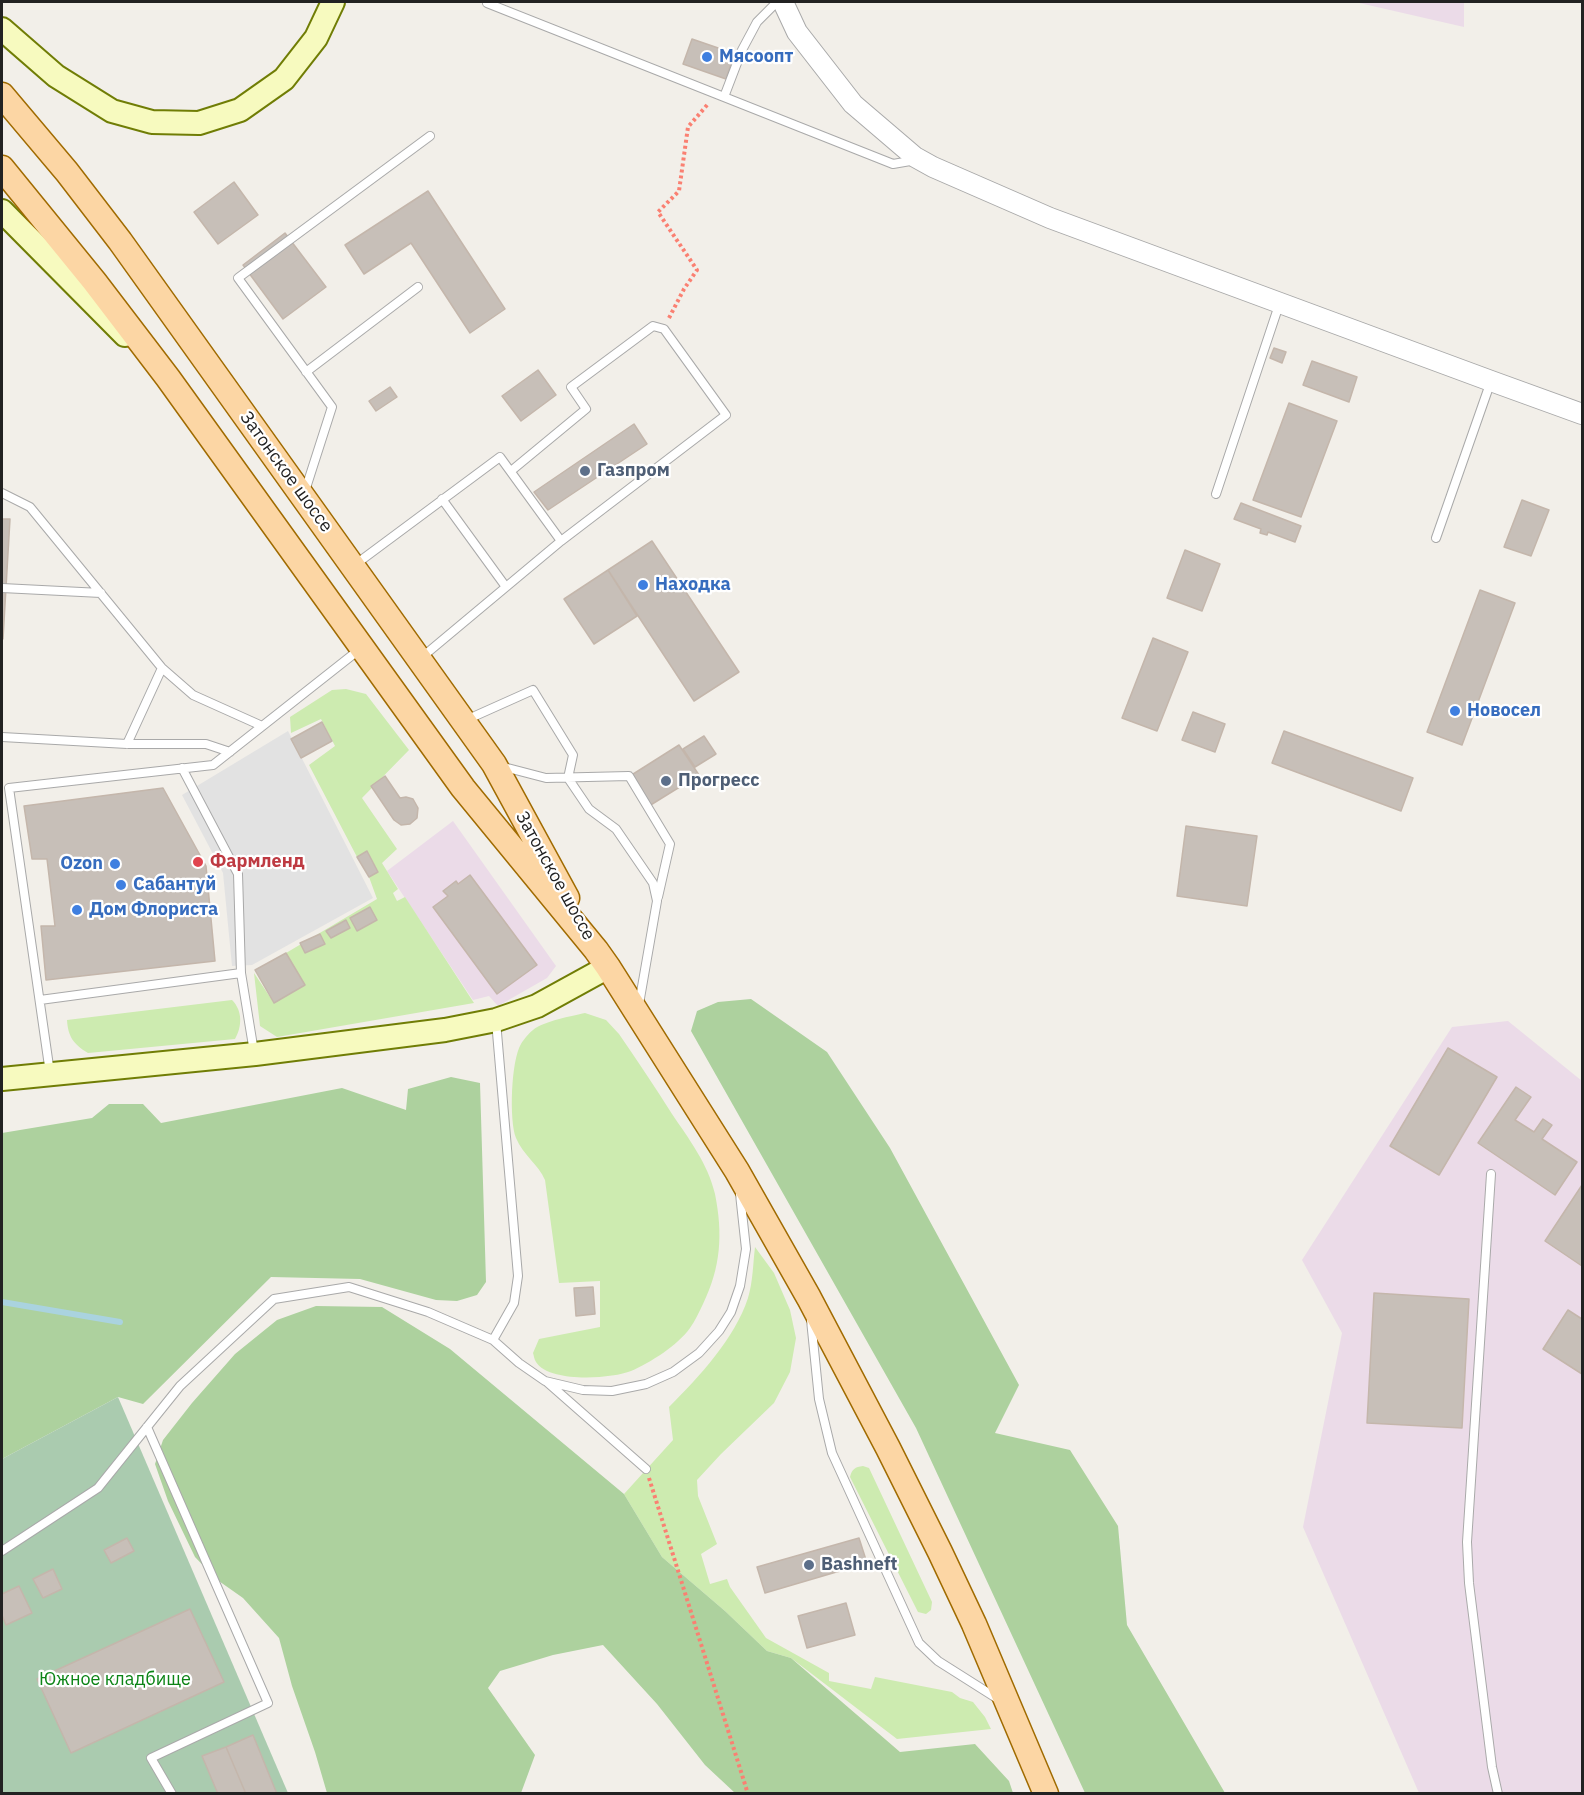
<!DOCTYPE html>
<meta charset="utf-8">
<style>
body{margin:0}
#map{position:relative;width:1584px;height:1795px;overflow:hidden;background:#f2efe9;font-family:"IBM Plex Sans",sans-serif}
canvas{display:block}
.frame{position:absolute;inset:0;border:3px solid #222;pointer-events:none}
</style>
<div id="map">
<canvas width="1584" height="1795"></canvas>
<div class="frame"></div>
</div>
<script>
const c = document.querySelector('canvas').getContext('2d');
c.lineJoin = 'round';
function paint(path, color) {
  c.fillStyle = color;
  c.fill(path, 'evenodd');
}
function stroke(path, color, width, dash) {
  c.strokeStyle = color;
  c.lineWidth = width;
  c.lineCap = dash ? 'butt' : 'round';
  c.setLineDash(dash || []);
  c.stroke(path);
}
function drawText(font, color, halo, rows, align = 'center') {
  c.font = font + ' "IBM Plex Sans",sans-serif';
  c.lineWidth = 4.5;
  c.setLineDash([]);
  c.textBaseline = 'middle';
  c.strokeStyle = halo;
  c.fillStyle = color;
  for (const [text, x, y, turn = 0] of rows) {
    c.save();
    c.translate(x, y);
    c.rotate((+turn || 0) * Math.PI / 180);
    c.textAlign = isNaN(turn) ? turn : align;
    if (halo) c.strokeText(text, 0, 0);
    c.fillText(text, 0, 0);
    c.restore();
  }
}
paint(new Path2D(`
 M1355 2H1464V27Z
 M453 821 556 966 547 978 498 1006 489 996 473 1000 387 871Z
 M1508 1021 1582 1081V1793H1419L1303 1527 1342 1333 1302 1260 1452 1027Z`), '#ebdbe8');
paint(new Path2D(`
 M346 689 366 694 409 750 362 798 397 849 382 863 398 889 393 893 397 901 405 897 474 1003 277 1037 260 1026 254 973 274 1003 304 985 286 953 377 899 369 877 378 871 367 852 357 857 309 765 335 746 321 719 291 733 290 717 332 690Z
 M232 1000C243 1011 242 1027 235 1039L88 1053C73 1044 68 1036 67 1020Z
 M585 1013 606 1020 619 1034C637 1060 655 1087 672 1114 689 1139 708 1164 715 1194 723 1234 721 1267 703 1304 699 1312 695 1321 690 1328 678 1345 650 1363 631 1371 611 1379 549 1383 536 1362 534 1359 534 1356 533 1353L539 1339 600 1327V1281L559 1283 545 1180C538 1164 523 1155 516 1138 509 1121 511 1060 521 1044 524 1039 529 1033 533 1030 544 1021 572 1016 585 1013Z
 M755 1247 774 1273 790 1310 796 1338 790 1372 774 1403 721 1454 697 1480 698 1496 717 1544 701 1554 710 1584 727 1579 730 1587 766 1638 829 1673V1681L871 1689 875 1677 952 1692 960 1698 973 1702 985 1717 991 1729 897 1739 791 1658 767 1651 725 1611 662 1557 624 1494 673 1440 669 1407C699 1377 735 1338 748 1298 753 1282 753 1263 755 1247Z
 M863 1466 869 1468 932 1602 931 1610 926 1614 918 1612 850 1477C852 1469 855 1467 863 1466Z`), '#cdebb0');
paint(new Path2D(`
 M751 999 827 1052 890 1148 1019 1385 995 1433 1070 1450 1118 1526 1127 1625 1225 1793H1085L916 1428 691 1031 697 1011 718 1002Z
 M451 1077 480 1083 486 1282 477 1295 457 1301 436 1300 360 1279 271 1277 143 1404 118 1397 2 1459V1133L92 1118 109 1104H143L161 1123 342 1088 406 1110 408 1089Z
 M316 1306 382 1307 450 1349 624 1494 662 1557 725 1611 767 1651 791 1658 900 1752 975 1744 1009 1781 1013 1793H735L705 1765 657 1704 603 1645 553 1655 500 1671 488 1688 535 1755 521 1793H327L315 1752 292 1686 279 1638 243 1598 216 1579 195 1557 168 1501 155 1464 163 1440 192 1403 235 1354 277 1320Z`), '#add19e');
paint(new Path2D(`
 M118 1397 288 1793 2 1794V1459Z`), '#aacbaf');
paint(new Path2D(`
 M288 731 373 898 252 965 232 966 223 873 182 795Z`), '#e2e2e2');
stroke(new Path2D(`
 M2 1302 120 1322`), '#aad3df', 6);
const building = new Path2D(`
 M692 39 724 50 731 64 726 79 683 64Z
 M234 182 258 215 218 244 194 212Z
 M428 191 505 309 470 333 411 243 364 274 345 245Z
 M285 233 326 287 283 319 243 265Z
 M1274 348 1286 352 1282 363 1270 358Z
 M1312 361 1357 377 1349 402 1303 385Z
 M538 370 556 395 521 421 502 396Z
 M390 387 397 397 376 411 369 401Z
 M1289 403 1337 421 1301 517 1253 500Z
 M634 424 647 444 548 510 534 492Z
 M1522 500 1549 510 1531 556 1504 547Z
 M1241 503 1301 526 1295 542 1268 532 1267 535 1260 533 1261 529 1234 519Z
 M2 519H10L3 639H2Z
 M652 541 739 672 694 701 608 570Z
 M1185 550 1220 564 1202 611 1167 598Z
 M608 570 637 616 594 644 564 599Z
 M1480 590 1515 603 1462 745 1427 732Z
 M1153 638 1188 652 1157 731 1122 718Z
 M1193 712 1225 724 1215 752 1182 740Z
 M322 722 332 741 301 758 291 739Z
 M1284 731 1413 778 1401 811 1272 763Z
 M704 736 716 754 695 767 683 749Z
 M679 745 699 775 649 806 630 776Z
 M385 776 400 798 406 797 413 799 418 808 417 818 410 824 401 825 394 820 371 786Z
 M163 788 206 866 215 961 46 980 41 926H55L47 859H32L24 806Z
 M1186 826 1257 836 1247 906 1177 896Z
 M367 851 378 872 369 877 357 857Z
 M470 875 537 965 497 994 433 907 448 896 443 891 456 881 458 884Z
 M370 907 377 920 357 931 350 918Z
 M346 920 350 928 331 938 326 931Z
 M320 934 325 944 305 953 300 943Z
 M286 953 305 985 274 1003 255 970Z
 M1448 1048 1497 1077 1439 1175 1390 1146Z
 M1516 1087 1531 1097 1515 1120 1534 1132 1543 1119 1552 1125 1542 1139 1577 1162 1555 1195 1478 1143Z
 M1582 1185V1266L1545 1241Z
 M593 1287 595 1314 576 1316 574 1288Z
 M1374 1293 1469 1299 1462 1428 1367 1423Z
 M1568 1310 1582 1319V1374L1543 1349Z
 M127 1538 134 1551 111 1563 104 1550Z
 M859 1538 867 1563 765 1593 757 1567Z
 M53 1569 62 1589 43 1598 33 1579Z
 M19 1586 32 1613 6 1625 2 1615V1594Z
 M846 1603 855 1635 807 1648 798 1616Z
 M190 1609 224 1682 71 1753 37 1679Z
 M253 1735 277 1794H246L226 1747Z
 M226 1747 246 1794H218L202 1756Z`);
paint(building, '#c7bfb8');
stroke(building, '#c4b6ab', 1.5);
const service = new Path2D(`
 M487 3 893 164 916 160
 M724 97 742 50 757 22 777 2
 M306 372 418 287
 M305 491 332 407 238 278 430 136
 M2 493 30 507 162 668 193 695 262 726
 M1216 494 1279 305
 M442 499 506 587
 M1436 538 1491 381
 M356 564 500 457 561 541
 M2 588 101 593
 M421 658 561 541 726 415 664 329 653 326 571 387 586 409 511 471
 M466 720 533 690 573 755 568 778 589 809 616 829 653 883 657 901 639 1004
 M2 737 127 744H206L230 752
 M127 744 162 668
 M500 766 546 778 629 776 670 844 658 897
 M182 768 238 874 241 973
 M40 1000 241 973 254 1052
 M50 1073 9 788 213 765 360 649
 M1491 1174 1467 1542 1469 1583 1492 1767 1498 1794
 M811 1320 819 1399 832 1453 919 1643 938 1661 998 1699
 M493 1340 514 1303 518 1276 496 1021
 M547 1382 646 1469
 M147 1427 268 1703 151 1758 172 1794
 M2 1551 98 1488 180 1386 274 1299 349 1287 428 1312 493 1340 519 1363 545 1381 583 1390 612 1391 646 1384 673 1372 699 1353 719 1331 731 1312 740 1286 746 1249 740 1194`);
const tertiary = new Path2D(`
 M783 2 797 32 853 104 915 157 933 167 1050 218 1491 381 1582 414`);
const secondary = new Path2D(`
 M2 29 56 76 112 111 152 122 199 123 240 110 284 79 316 38 333 2
 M2 211 125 335
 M2 1079 255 1054 445 1030 496 1020 537 1006 608 967`);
const primary = new Path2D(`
 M2 95 67 172 120 241 494 764 567 898
 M2 168 94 281 168 378 463 788 596 950 608 967 737 1171 809 1298 888 1448 940 1552 974 1624 1046 1794`);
stroke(service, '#a9a9a9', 10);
stroke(tertiary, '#a9a9a9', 22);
stroke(secondary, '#707d05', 26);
stroke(primary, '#a06b00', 27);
stroke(new Path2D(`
 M669 318 684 289 697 270 658 212 679 191 688 127 708 104
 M649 1478 748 1794`), '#fa8072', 4, [3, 3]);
stroke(service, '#fff', 8);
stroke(tertiary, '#fff', 20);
stroke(secondary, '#f7fabf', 22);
stroke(primary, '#fcd6a4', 24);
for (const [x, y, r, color] of [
 [707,57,6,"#3f7fe0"],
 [585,471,6,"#5c6f8a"],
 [643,585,6,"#3f7fe0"],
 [1455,711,6,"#3f7fe0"],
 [666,781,6,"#5c6f8a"],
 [198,862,6,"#e0444e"],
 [115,864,6,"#3f7fe0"],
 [121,885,6,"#3f7fe0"],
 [77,910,6,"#3f7fe0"],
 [809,1565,6,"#5c6f8a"]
]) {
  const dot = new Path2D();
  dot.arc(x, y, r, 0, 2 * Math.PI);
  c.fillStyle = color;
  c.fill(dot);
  stroke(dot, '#fff', 2);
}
drawText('bold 18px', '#366cbe', '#fff', [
 ["Мясоопт",719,57],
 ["Находка",655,585],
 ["Новосел",1467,711],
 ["Ozon",103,864,"right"],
 ["Сабантуй",133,885],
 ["Дом Флориста",89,910]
], 'left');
drawText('bold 18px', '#4e5e75', '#fff', [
 ["Газпром",597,471],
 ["Прогресс",678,781],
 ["Bashneft",821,1565]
], 'left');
drawText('18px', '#222', '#fff', [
 ["Затонское шоссе",286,472,54],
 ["Затонское шоссе",555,876,61]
]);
drawText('bold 18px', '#be3a42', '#fff', [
 ["Фармленд",210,862]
], 'left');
drawText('18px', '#0c8416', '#fff', [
 ["Южное кладбище",115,1680]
]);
</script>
